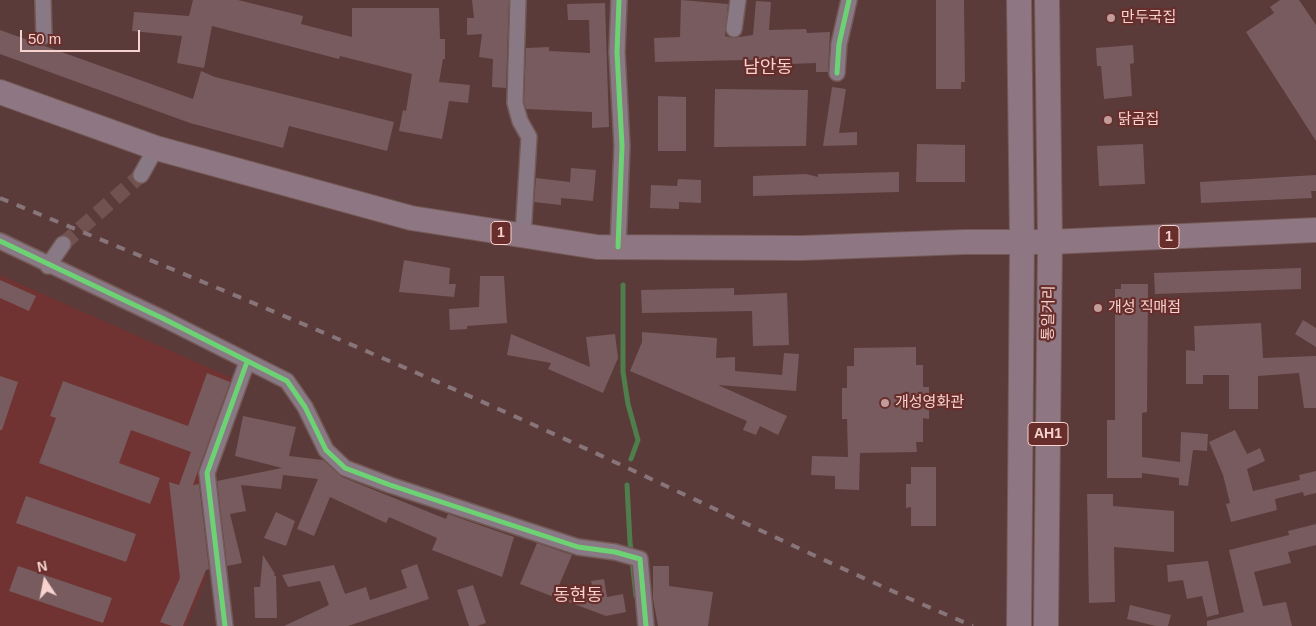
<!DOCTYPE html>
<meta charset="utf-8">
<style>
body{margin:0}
#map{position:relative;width:1316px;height:626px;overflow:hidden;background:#5a3b39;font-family:Arial,sans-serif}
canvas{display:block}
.north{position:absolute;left:20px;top:556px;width:50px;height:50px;-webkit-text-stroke:4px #682e2c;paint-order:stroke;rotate:349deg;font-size:14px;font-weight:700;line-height:20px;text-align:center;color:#f7d2cf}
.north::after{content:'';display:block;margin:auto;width:18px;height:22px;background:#f7d2cf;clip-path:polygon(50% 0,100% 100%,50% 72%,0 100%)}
.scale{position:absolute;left:20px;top:30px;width:120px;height:22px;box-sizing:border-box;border:2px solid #f7d2cf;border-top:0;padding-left:6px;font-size:15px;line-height:18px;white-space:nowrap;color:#f7d2cf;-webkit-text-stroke:4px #682e2c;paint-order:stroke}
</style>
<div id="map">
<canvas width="1316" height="626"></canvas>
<div class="north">N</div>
<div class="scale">50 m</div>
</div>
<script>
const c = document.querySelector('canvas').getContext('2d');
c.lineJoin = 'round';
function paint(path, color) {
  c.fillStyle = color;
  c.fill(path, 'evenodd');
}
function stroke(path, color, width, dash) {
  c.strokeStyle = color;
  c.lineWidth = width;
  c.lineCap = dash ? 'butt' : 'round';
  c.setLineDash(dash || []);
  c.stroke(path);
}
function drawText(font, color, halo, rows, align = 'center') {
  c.font = font + ' Arial,"Noto Sans KR",sans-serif';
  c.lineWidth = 4.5;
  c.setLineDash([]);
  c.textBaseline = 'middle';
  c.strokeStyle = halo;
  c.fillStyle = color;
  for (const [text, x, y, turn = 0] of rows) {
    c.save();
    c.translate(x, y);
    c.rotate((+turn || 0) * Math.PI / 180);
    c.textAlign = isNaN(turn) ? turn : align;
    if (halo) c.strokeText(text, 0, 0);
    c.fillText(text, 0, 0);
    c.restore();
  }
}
paint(new Path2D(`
 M0 275 234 379 195 493 206 579 186 626H0Z`), '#703331');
stroke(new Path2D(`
 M623 285V372L628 404 638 440 631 459
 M627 485 630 542 636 596`), '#507d4c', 5);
paint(new Path2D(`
 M193 0H238L303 16 301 24 352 37V8H439L440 39H445V59H443L439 82 470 85 468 103 449 101 442 139 399 131 403 110 406 111 412 74 340 56 339 59 212 26 204 68 177 63 182 36 132 31 134 12 189 16Z
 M472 0H509L506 88 492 87 493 59 479 57 482 34 467 35V18H474Z
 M681 0 728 4 725 36 733 38 753 35 756 1 771 2 769 30 806 29 807 33 830 32 828 72H816V63L789 64V59L655 62 654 38 680 37Z
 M936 0H964L965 82H961V89H936Z
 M1280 0H1299L1316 25V141L1246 32 1274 13 1270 7Z
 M605 3 609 127 592 128V112L526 109 524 102 526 48 549 47V51L590 53 589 20H568L567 4Z
 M0 30 193 99 201 71 215 77 394 122 387 151 289 126 283 148 190 123 0 54Z
 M1133 45 1134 63 1130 64 1132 96 1104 99 1101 66H1097L1096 48Z
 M832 87 846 89 839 133 857 132V145L823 146Z
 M715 89 808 90 806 146 714 147Z
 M658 96 686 97V151H658Z
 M917 144 965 145V182H916Z
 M1143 144 1145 184 1099 186 1097 146Z
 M571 168 596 170 593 201 561 198V205L534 202 536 178 570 182Z
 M899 172V192L753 196V176L806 174 818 177V174Z
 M1316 175V191H1311L1312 198 1201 203 1200 182Z
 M678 179 701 180V203L679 202V209L650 208 651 185 677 186Z
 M404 260 450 268 449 284H456L454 297 399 292Z
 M1301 268V289L1155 294 1154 273Z
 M480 276H504L507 323 467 326V329L450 330 449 309 479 307Z
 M0 280 36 296 29 311 0 298Z
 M1121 284H1148L1147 412 1142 413V457L1180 462 1181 432 1208 434 1207 451 1193 450 1188 486 1179 485V478L1142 473V478H1107V420H1115V289H1121Z
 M734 288V295L787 293 789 345 753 346 752 311 642 313 641 290Z
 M1303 320 1316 328V347L1295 334Z
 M1261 323 1263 358 1316 356V408H1304L1299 373 1258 376V409H1229V375H1203V384H1186V350L1195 351 1194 326Z
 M642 332 717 338 716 358 735 357V371L782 375 784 353 799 354 796 391 718 385 787 416 778 435 760 426 756 435 743 430 747 421 630 371 642 342Z
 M511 334 590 367 586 337 615 334 618 358 603 393 548 369 551 363 507 355Z
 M916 347V365H923V387H929V419L923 418V442H916L917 452 860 453 859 490 835 489V476L811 475 812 456 848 457 847 419H842V388H847V366H854V348Z
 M207 373 230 382 193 485 199 484 209 569 206 570 183 626H172L160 622 180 578 169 482 179 485 191 452 131 430 119 463 160 478 150 504 39 463 56 418 50 416 63 381 188 426Z
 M0 376 18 382 2 430H0Z
 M243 416 296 427 289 456 323 460 342 477 446 519 448 514 514 537 502 577 432 550 437 538 389 517 386 523 330 497 314 536 297 529 318 479 283 475 281 489 241 485 246 511 230 514 242 563 227 566 217 481 282 468 235 456Z
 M1235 430 1247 454 1260 448 1265 461 1247 469 1253 491 1300 480 1299 475 1316 471V493L1304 496 1303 492 1275 499 1277 510 1231 522 1226 504 1230 503 1223 475 1209 442Z
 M911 467H936V526H911V507L906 508V484H911Z
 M1087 494H1113V506L1174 511V552L1114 547 1115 602 1089 603Z
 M26 496 136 534 126 562 16 523Z
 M276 512 295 521 286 546 264 538Z
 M1316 524V545L1288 552 1291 563 1254 572 1263 606 1286 602 1292 626H1207V621L1244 612 1229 550 1289 535 1288 531Z
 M537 543 572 555 554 597 520 584Z
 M263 555 275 574 274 576H276L277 618H255L254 587H260Z
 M1208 561 1219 614 1207 617 1202 596 1187 599 1183 580 1168 582 1167 565Z
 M417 564 429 599 348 626H284L329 605 320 581 288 587 282 575 334 565 345 594 366 587 370 600 407 588 401 570Z
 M18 566 112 598 103 623 9 591Z
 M653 566H669V586L713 592 708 626H658L653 599Z
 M604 579 607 597 623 594 626 612 606 616 566 601 594 595 591 581Z
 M473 585 486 623 477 626H469L457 590Z
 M1130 605 1171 615 1168 626H1156L1127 619Z`), '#785b5e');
stroke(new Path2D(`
 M63 244 141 175`), '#725250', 15, [15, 8]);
const minor = new Path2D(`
 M43 0 44 36
 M518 0 515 103 520 121 529 137 523 236
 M734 29 738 0
 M837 73 839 44 849 0
 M141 175 156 148
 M0 241 164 319 287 381 305 407 326 450 345 468 390 485 578 547 615 552 640 559 646 626
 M618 247 622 146 617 52 619 0
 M48 266 63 244
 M225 626 207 473 247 362`);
const primary = new Path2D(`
 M1019 0 1022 242 1019 626
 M0 92 156 148 411 218 597 247 802 248 964 242H1050L1316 230
 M1046 626 1050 242 1047 0`);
stroke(minor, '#745956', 18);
stroke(primary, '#745956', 26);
stroke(minor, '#887984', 15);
stroke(primary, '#8e7782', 24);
stroke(new Path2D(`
 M0 198C194 278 389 358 580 446 711 506 840 570 973 626`), '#88757a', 4, [9, 9]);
stroke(new Path2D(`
 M837 73 839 44 849 0
 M0 241 164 319 287 381 305 407 326 450 345 468 390 485 578 547 615 552 640 559 646 626
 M618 247 622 146 617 52 619 0
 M225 626 207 473 247 362`), '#6cd273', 5);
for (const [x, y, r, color] of [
 [1111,18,5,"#c09d9a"],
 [1108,120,5,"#c09d9a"],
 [1098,308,5,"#c09d9a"],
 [885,403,5,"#c09d9a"]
]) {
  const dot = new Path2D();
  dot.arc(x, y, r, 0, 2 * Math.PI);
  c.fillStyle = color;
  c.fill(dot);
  stroke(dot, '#682e2c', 2);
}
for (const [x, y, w] of [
 [501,233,20],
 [1169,237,20],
 [1048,434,40]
]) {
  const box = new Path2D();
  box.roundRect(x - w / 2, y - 11.5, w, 23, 4);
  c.fillStyle = '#682e2c';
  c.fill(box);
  stroke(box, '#f7d2cf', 1);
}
drawText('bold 14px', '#f7d2cf', null, [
 ["1",501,233],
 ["1",1169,237],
 ["AH1",1048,434]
]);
drawText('15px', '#f7d2cf', '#682e2c', [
 ["만두국집",1121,18],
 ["닭곰집",1118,120],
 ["개성 직매점",1108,308],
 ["개성영화관",895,403]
], 'left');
drawText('15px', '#f7d2cf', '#682e2c', [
 ["통일거리",1049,313,-89]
]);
drawText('18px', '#f7d2cf', '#682e2c', [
 ["남안동",768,68],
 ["동현동",578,596]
]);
</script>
